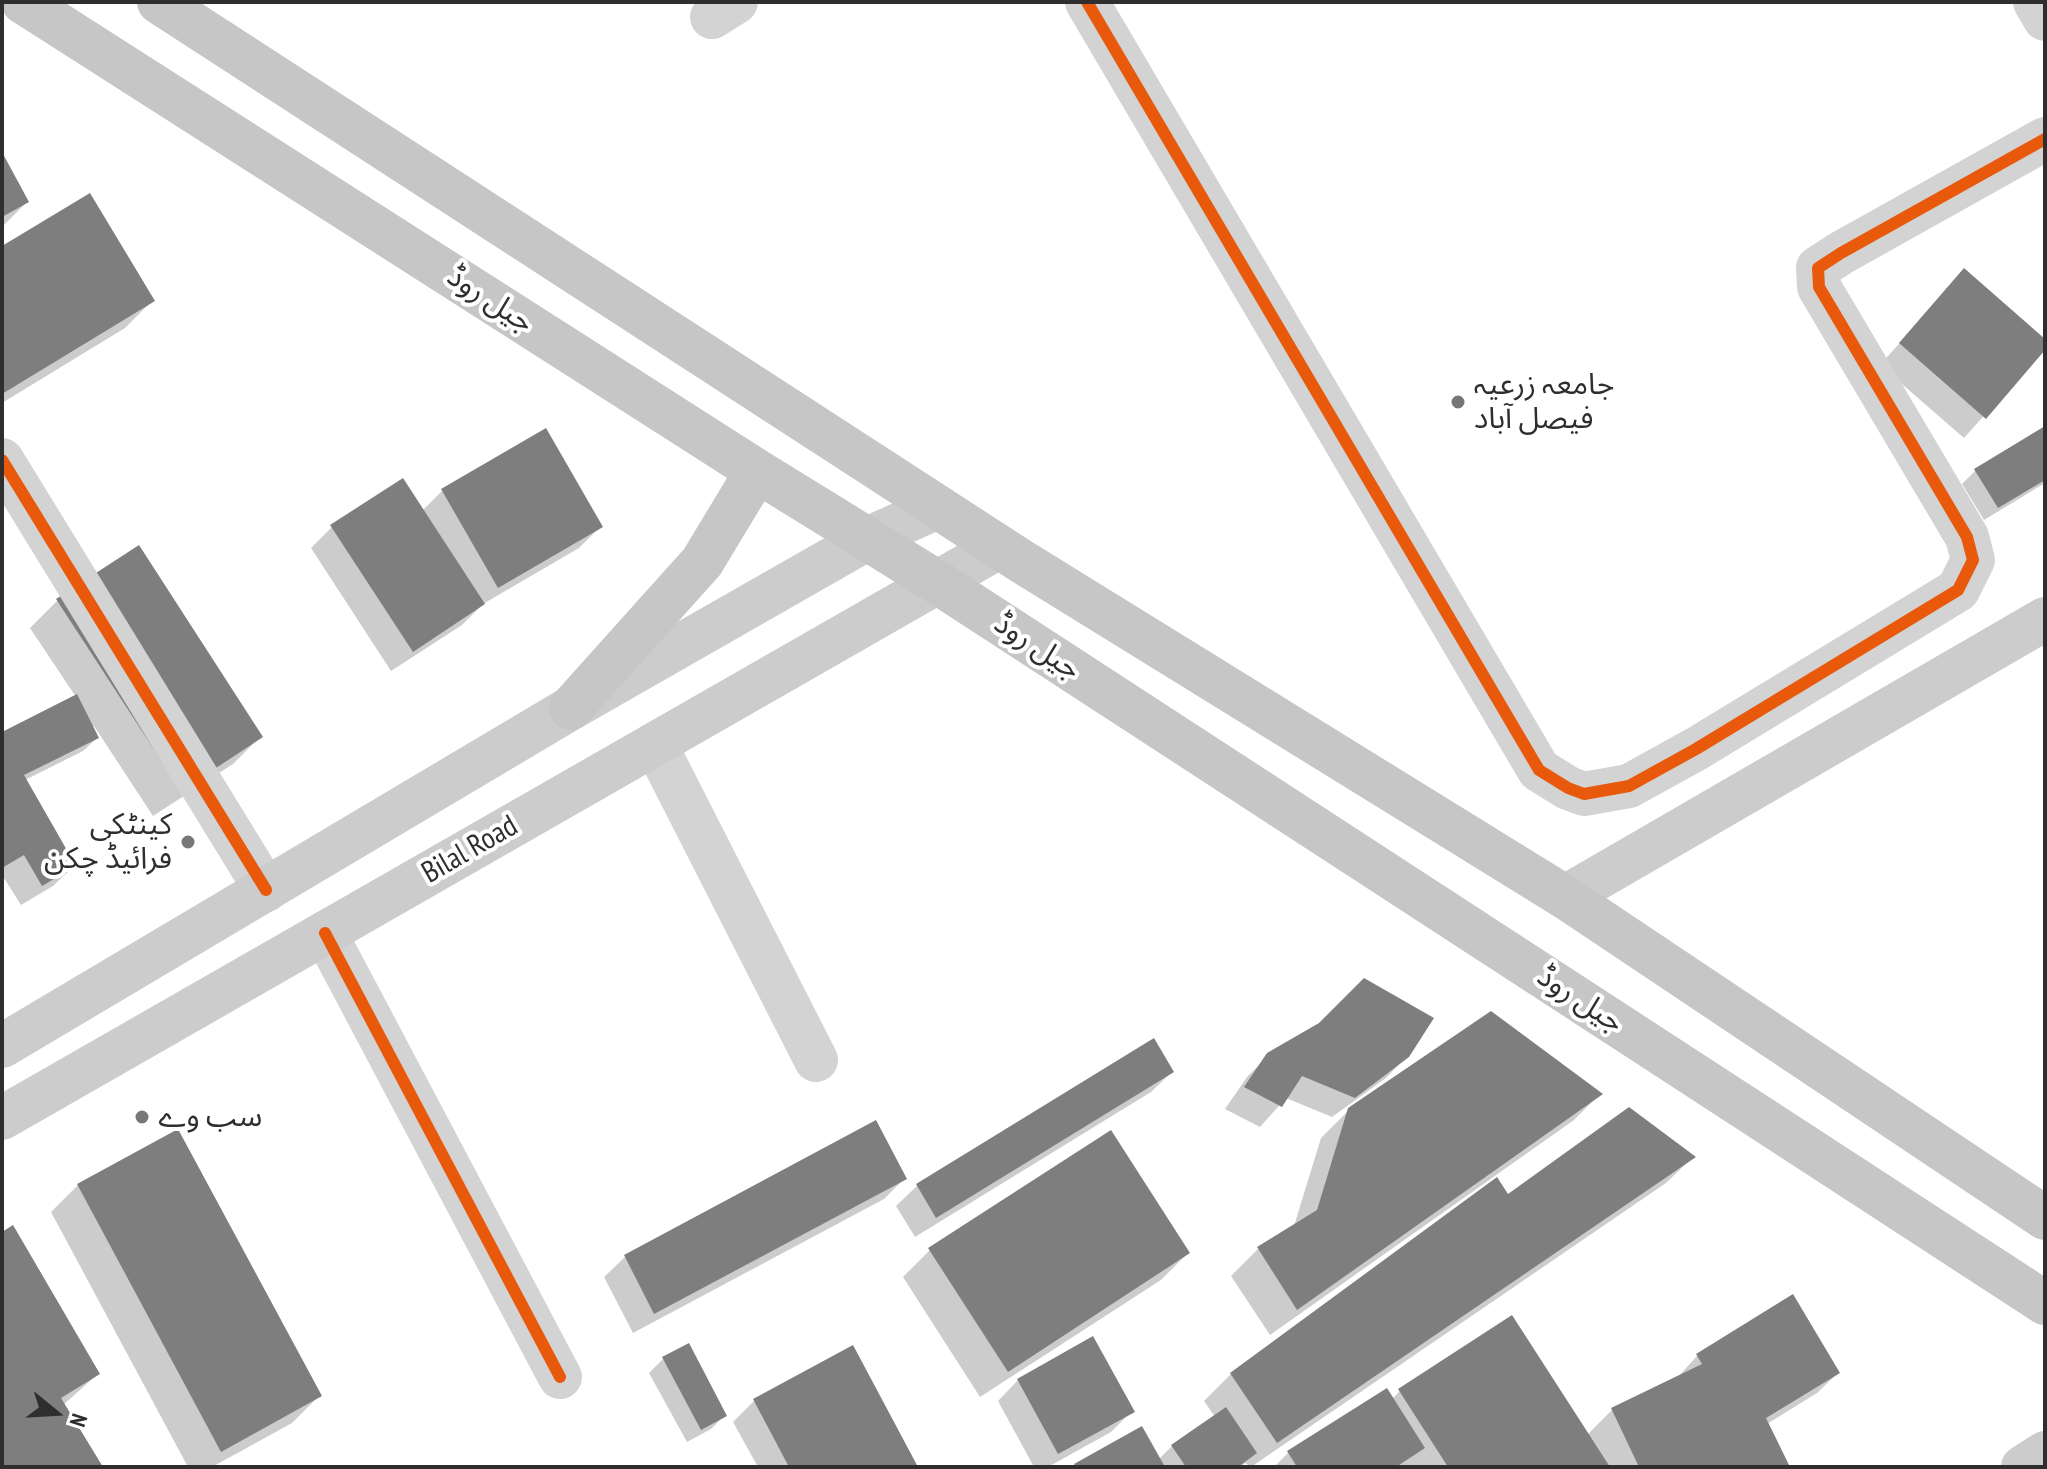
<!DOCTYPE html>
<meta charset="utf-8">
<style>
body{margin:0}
#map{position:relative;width:2047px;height:1469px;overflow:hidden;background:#fff;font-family:"PT Sans Narrow",sans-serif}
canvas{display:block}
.frame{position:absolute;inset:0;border:4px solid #2e2e2e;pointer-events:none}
.north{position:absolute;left:16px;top:1373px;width:80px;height:80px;-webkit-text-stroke:6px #fff;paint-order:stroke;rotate:108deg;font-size:22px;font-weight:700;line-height:32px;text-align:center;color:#2e2e2e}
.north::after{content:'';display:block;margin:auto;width:28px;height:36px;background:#2e2e2e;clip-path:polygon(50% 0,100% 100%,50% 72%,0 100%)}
</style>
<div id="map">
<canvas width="2047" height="1469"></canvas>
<div class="frame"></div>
<div class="north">N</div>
</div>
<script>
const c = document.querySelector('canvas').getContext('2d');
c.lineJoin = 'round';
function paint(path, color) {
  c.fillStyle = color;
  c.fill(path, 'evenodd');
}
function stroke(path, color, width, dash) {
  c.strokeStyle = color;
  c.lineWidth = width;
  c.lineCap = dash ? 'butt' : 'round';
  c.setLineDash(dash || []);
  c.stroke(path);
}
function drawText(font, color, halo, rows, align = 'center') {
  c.font = font + ' "PT Sans Narrow","Noto Sans Arabic",sans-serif';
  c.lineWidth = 8;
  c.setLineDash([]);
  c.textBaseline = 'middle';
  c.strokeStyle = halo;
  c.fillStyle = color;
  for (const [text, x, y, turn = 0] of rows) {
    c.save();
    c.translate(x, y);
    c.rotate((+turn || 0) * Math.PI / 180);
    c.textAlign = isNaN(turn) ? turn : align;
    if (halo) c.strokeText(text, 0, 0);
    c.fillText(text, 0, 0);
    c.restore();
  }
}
paint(new Path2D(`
 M2 156 27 202 2 227Z
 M2 248 152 301 125 328 2 403Z
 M1964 271 2045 341V347L1964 438 1880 365Z
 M2045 428V483L1984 520 1962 484 1976 470Z
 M442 491 600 527 579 548 483 604 462 625 391 671 311 548 332 527 422 511Z
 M57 601 260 737 233 764 153 816 94 726 92 727 97 738 83 751 25 780 74 866 53 886 21 905 2 875V735L76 697 30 628Z
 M1153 1041 1172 1072 1151 1092 915 1237 896 1206 917 1186Z
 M1269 1055 1407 1056 1386 1078 1332 1117 1286 1098 1260 1127 1225 1109 1247 1077Z
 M1600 1094 1574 1120 1270 1335 1231 1276 1258 1249 1294 1226 1321 1138 1349 1110Z
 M1693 1157 1666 1183 1251 1467 1245 1463 1241 1467H1074L1158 1460 1172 1446 1215 1417 1204 1401 1231 1374 1508 1197Z
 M905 1178 884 1199 633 1333 604 1277 625 1257Z
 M78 1185 319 1396 292 1423 212 1467H188L51 1212Z
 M2 1234 98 1374 63 1405 101 1467H2Z
 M930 1250 1188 1253 1161 1280 980 1397 903 1277Z
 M1793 1297 1838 1373 1817 1393 1767 1424 1788 1467H1274L1288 1453 1392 1399 1400 1391 1587 1435 1612 1410 1677 1378 1697 1356Z
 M852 1348 916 1467H758L733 1422 754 1401Z
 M663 1359 725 1415 711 1429 687 1442 649 1373Z
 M1018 1380 1132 1411 1111 1432 1048 1467H1034L998 1401Z`), '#0003');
paint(new Path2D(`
 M2 152 29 202 2 217Z
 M90 193 155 301 2 394V246Z
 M1964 268 2045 339V350L1986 419 1899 343Z
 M2045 426V480L1998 508 1974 469Z
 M546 428 603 527 498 588 441 489Z
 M403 478 485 604 413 652 330 525Z
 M139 545 263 737 181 791 56 599Z
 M77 694 99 738 24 775 76 866 42 886 24 855 2 868V732Z
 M1364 978 1434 1018 1409 1057 1355 1098 1302 1076 1282 1107 1244 1087 1267 1053 1319 1023Z
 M1491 1011 1603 1094 1297 1310 1257 1247 1317 1210 1348 1108Z
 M1154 1038 1174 1072 936 1218 916 1184Z
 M1629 1107 1696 1157 1277 1443 1230 1373 1497 1177 1508 1194Z
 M876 1120 907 1179 654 1314 624 1255Z
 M178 1129 322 1396 221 1452 77 1184Z
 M1111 1130 1190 1253 1008 1372 928 1248Z
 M13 1225 100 1374 61 1398 103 1467H2V1232Z
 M1793 1294 1840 1373 1766 1418 1790 1467H1639L1611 1408 1702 1364 1696 1354Z
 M1512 1315 1610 1467H1448L1398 1389Z
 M1093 1336 1135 1412 1058 1454 1017 1379Z
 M689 1343 727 1416 701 1430 662 1357Z
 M853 1345 918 1467H789L753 1399Z
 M1387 1388 1425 1448 1396 1467H1297L1287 1451Z
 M1226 1407 1257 1453 1238 1467H1186L1171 1445Z
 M1142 1426 1165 1467H1076L1074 1464Z`), '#7e7e7e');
stroke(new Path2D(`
 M1087 2 1539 770 1568 788 1584 794 1629 786 1696 749 1958 590 1973 560 1967 537 1819 287 1818 268 1841 253 2045 139
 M2035 2 2045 19
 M712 17 736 2
 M2 460 266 890
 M655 744 816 1060
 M325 933 560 1377`), '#d3d3d3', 44);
stroke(new Path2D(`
 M1565 897 2045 619
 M2 1046 571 708 867 539 938 507
 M2 1118 999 547
 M2023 1467 2045 1453`), '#ccc', 44);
stroke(new Path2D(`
 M23 2 757 471 937 582 2045 1303
 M159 2 1021 561 1565 897 2045 1218
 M571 708 702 562 757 471`), '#c6c6c6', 44);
stroke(new Path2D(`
 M1087 2 1539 770 1568 788 1584 794 1629 786 1696 749 1958 590 1973 560 1967 537 1819 287 1818 268 1841 253 2045 139
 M2 460 266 890
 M325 933 560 1377`), '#e8590c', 12);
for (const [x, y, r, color] of [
 [1458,402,8,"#777"],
 [188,842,8,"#777"],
 [142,1117,8,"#777"]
]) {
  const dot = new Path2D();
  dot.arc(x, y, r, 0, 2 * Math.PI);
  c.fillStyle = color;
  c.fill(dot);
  stroke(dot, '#fff', 3);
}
drawText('30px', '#2e2e2e', '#fff', [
 ["جیل روڈ",490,300,33],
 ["جیل روڈ",1037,647,33],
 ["Bilal Road",470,850,-30],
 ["جیل روڈ",1580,1000,33]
]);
drawText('30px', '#2e2e2e', '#fff', [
 ["جامعہ زرعیہ",1474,385],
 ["فیصل آباد",1474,419],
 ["کینٹکی",172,825,"right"],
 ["فرائیڈ چکن",172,859,"right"],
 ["سب وے",158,1117]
], 'left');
</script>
